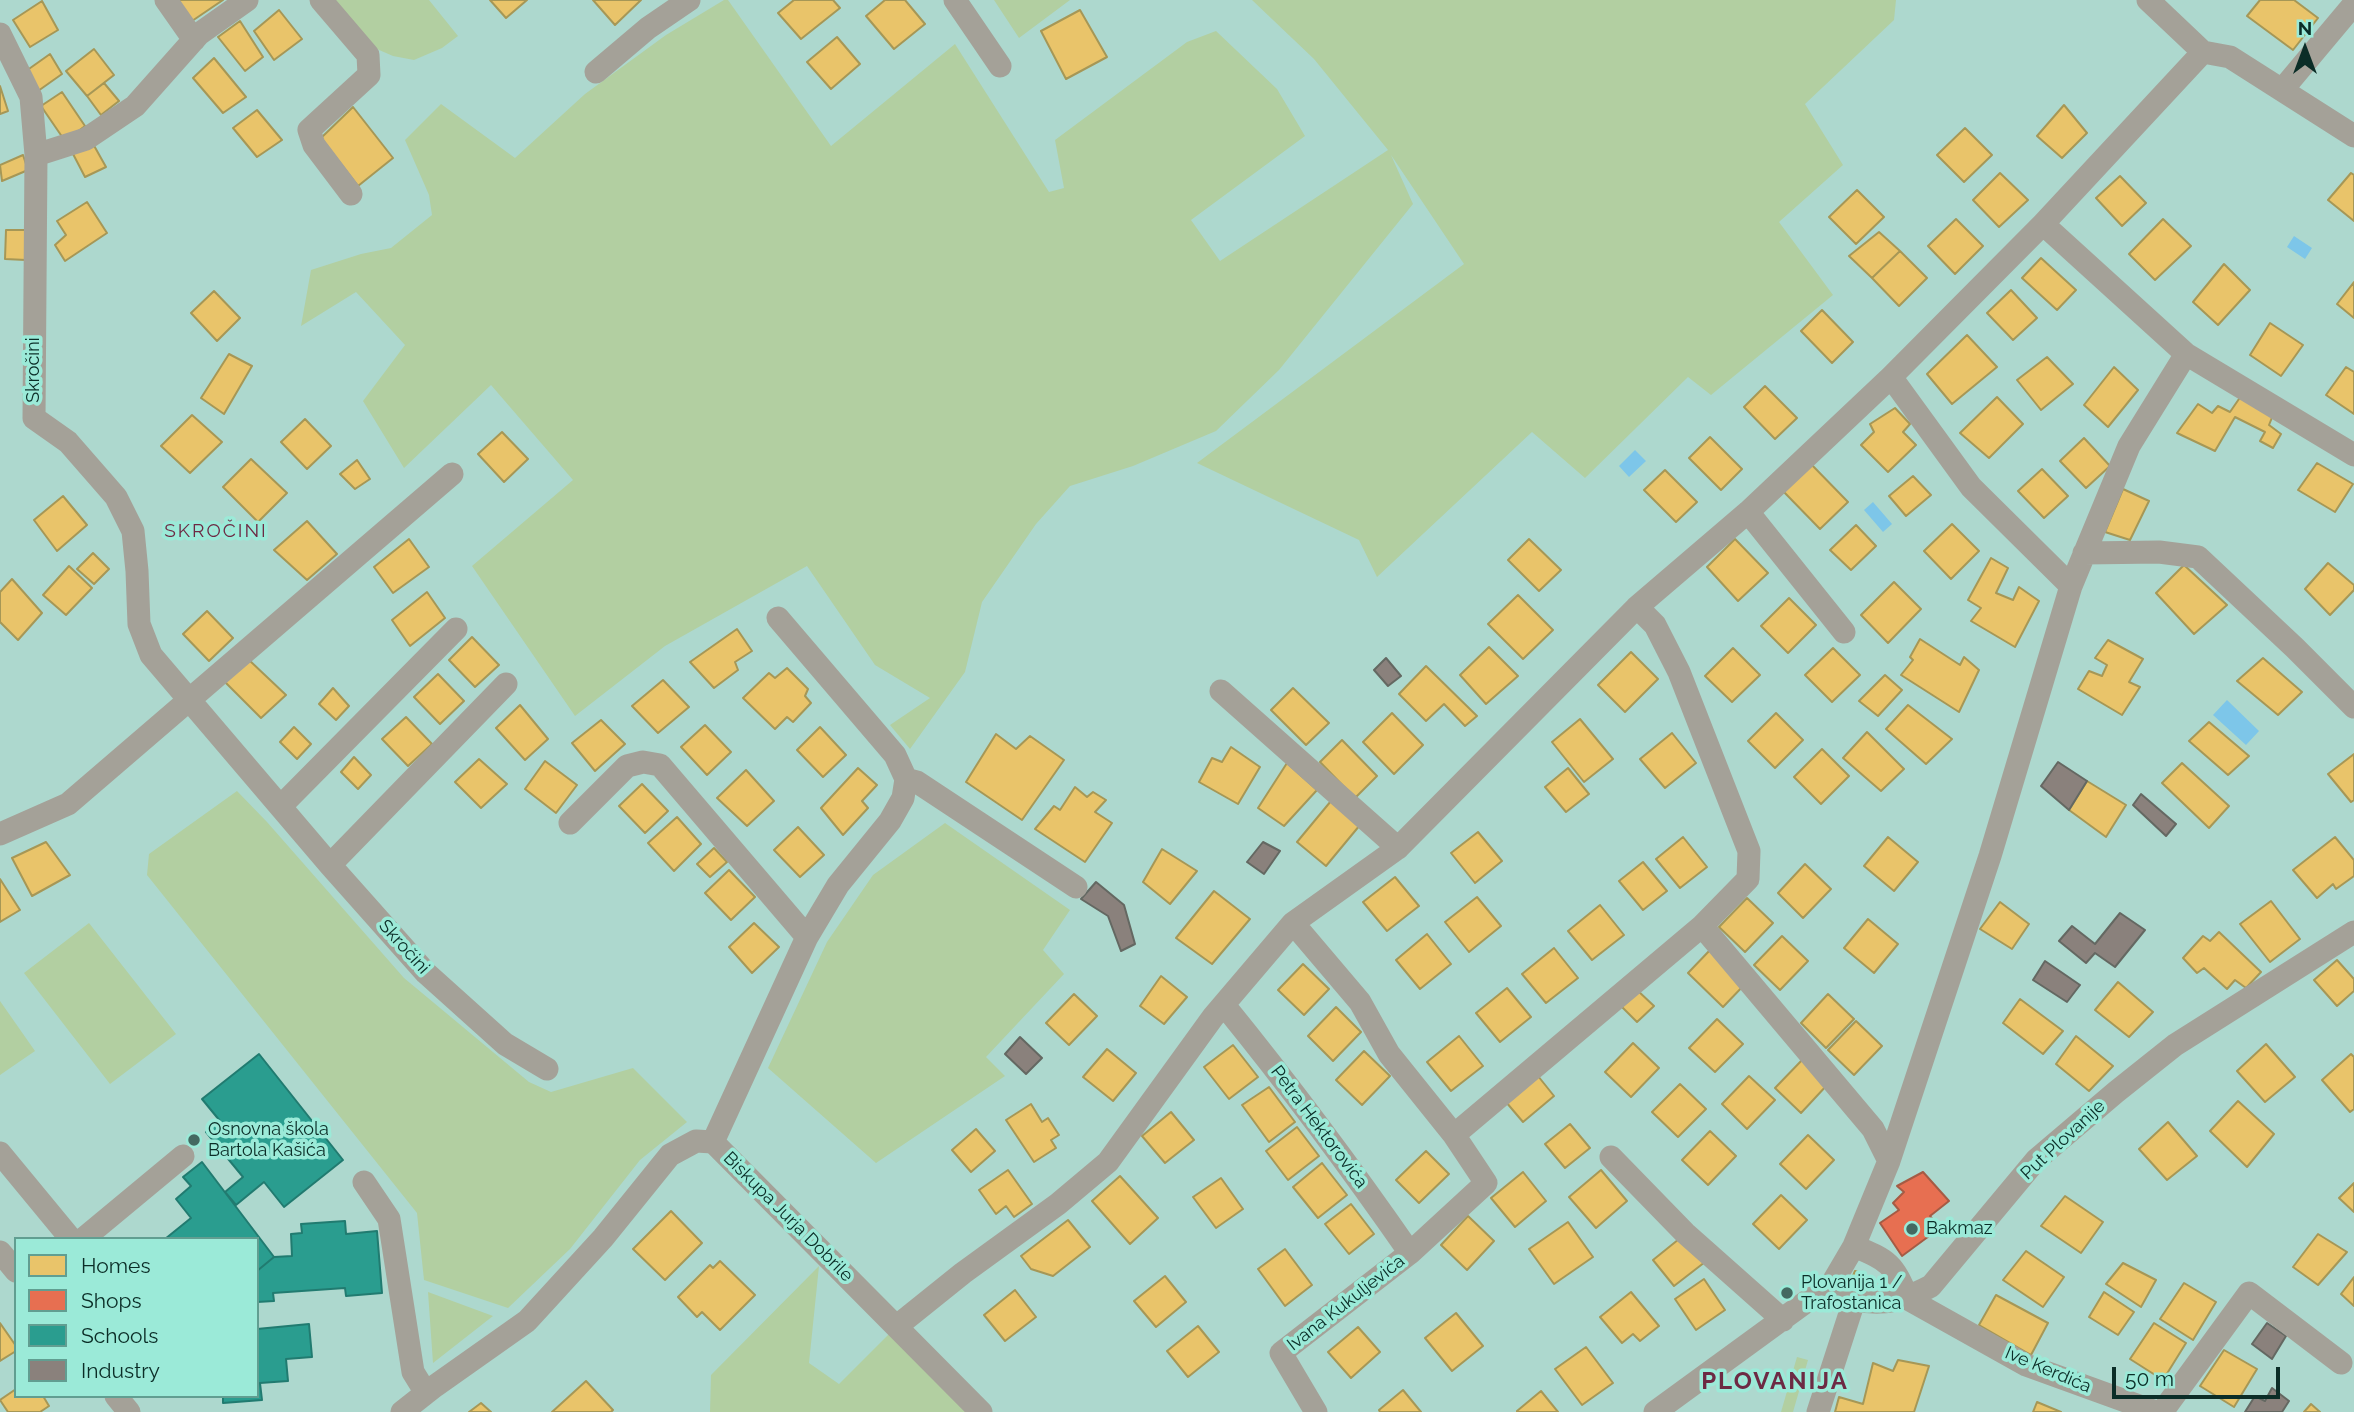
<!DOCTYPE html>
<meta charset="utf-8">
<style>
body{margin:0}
#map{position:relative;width:2354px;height:1412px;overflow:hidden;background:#add8ce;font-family:Raleway,sans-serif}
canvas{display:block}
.legend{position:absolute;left:14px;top:1237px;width:245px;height:161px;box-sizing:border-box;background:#9bead8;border:2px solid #619e91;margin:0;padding:9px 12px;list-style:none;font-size:21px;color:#0b2d27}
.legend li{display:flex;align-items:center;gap:14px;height:35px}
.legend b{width:35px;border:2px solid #619e91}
.north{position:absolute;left:2270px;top:14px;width:70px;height:70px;-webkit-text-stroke:5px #9bead8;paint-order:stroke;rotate:0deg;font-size:19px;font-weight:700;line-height:28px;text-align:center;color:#0b2d27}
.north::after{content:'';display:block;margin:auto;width:24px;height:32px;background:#0b2d27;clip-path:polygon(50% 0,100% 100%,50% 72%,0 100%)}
.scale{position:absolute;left:2112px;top:1367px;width:168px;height:32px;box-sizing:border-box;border:4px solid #0b2d27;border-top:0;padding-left:9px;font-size:21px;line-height:24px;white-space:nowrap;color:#0b2d27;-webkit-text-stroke:5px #9bead8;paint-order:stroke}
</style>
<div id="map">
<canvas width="2354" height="1412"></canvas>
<ul class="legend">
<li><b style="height:19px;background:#e9c46a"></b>Homes</li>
<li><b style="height:19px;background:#e76f51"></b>Shops</li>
<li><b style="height:19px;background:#2a9d8f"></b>Schools</li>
<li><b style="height:19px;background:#8a817c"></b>Industry</li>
</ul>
<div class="north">N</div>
<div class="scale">50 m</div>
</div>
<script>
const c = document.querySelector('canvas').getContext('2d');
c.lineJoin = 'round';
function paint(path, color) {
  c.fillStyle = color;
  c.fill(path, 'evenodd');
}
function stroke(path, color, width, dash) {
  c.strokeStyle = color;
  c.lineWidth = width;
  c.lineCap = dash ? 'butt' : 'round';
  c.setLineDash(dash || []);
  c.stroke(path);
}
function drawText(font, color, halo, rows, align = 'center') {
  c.font = font + ' Raleway,sans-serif';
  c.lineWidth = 7;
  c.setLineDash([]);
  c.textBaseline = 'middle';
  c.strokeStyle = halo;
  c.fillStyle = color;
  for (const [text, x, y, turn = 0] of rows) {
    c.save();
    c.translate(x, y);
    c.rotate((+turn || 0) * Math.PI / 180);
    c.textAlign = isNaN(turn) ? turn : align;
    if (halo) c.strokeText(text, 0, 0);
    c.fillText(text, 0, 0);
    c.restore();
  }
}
paint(new Path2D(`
 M330 0H429L458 36 442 48 414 60 393 56 363 43Z
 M724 0H728L831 146 955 44 1049 192 1064 188 1055 140 1187 42 1216 31 1277 89 1305 136 1191 220 1220 261 1388 150 1314 59 1252 0H1896L1894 20 1805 104 1843 165 1779 222 1833 295 1711 395 1688 377 1585 478 1532 432 1377 577 1359 540 1197 463 1464 264 1391 155 1413 204 1279 370 1216 431 1133 466 1070 486 1036 524 982 602 965 672 910 749 890 725 930 698 875 665 807 566 665 646 575 716 472 566 573 480 491 385 404 468 363 401 405 345 356 292 301 326 311 270 361 254 391 248 432 215 429 195 405 140 441 104 515 158 585 94 666 35Z
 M994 0H1070L1019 38Z
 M237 791 267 822 404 978 529 1082 551 1092 633 1068 687 1122 640 1160 570 1249 508 1308 424 1280 417 1213 147 875 149 854Z
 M945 823 1070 910 1043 950 1064 974 986 1057 1005 1076 876 1163 768 1068 827 942 873 875Z
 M89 923 176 1034 110 1084 24 973Z
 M0 1001 35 1051 0 1075Z
 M819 1266 809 1363 839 1384 897 1326 969 1412H710L711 1375Z
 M428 1292 493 1316 433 1363Z
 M1797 1357 1808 1360 1793 1412H1781Z`), '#b2cfa1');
paint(new Path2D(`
 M2294 236 2312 248 2305 259 2287 247Z
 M1635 450 1646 461 1629 477 1619 466Z
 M1873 502 1892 524 1883 532 1864 510Z
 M2227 700 2259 731 2246 745 2213 715Z`), '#7dc6e9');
const homes = new Path2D(`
 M177 0H223L192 21Z
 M490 0H527L506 18Z
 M593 0H641L615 25Z
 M794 0H833L840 8 801 39 778 13Z
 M885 0H905L925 24 894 49 866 16Z
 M2260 0H2294L2318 18 2293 50 2247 16Z
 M42 1 58 30 30 47 13 20Z
 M279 10 302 39 274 60 254 31Z
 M1080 10 1107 57 1066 79 1041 31Z
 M240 21 263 57 245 71 218 37Z
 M837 37 860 64 831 89 807 62Z
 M94 49 114 75 87 96 66 71Z
 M50 54 62 74 38 91 26 71Z
 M214 58 246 97 223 113 193 78Z
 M104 83 119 101 101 115 87 96Z
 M0 86 8 111 0 114Z
 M62 92 85 126 65 141 41 106Z
 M2064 105 2087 133 2062 158 2037 136Z
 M353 107 393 158 358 186 321 138Z
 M257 110 282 140 257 157 233 128Z
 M1965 128 1992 155 1964 182 1937 155Z
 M92 142 106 167 85 177 72 152Z
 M23 155 28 170 2 181 0 165Z
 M2000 173 2028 200 1999 227 1973 200Z
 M2351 173 2354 175V221L2328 200Z
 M2120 176 2146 203 2122 226 2096 198Z
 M1857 190 1884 217 1856 244 1829 217Z
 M87 202 107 233 65 261 55 245 66 235 57 221Z
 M1956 219 1983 246 1955 274 1928 246Z
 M2163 219 2191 246 2155 280 2129 254Z
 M6 230H25L26 260 5 259Z
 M1879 232 1900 251 1872 278 1849 256Z
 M1900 251 1927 278 1899 306 1872 278Z
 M2041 258 2076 290 2057 310 2022 278Z
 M2224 264 2250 290 2218 325 2193 302Z
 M2354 282V318L2337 304Z
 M2011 290 2037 318 2013 340 1987 313Z
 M214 291 240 318 217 341 191 313Z
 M1822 310 1853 342 1832 363 1801 331Z
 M2270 323 2303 345 2281 376 2250 355Z
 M1967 335 1997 367 1952 404 1927 374Z
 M229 354 252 366 224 414 201 398Z
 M2047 357 2073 384 2041 410 2017 380Z
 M2114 367 2138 390 2108 427 2084 405Z
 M2346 367 2354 372V414L2326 395Z
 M1765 386 1797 418 1775 439 1744 407Z
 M2241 396 2273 415 2269 425 2281 434 2273 448 2260 441 2265 432 2235 417 2215 451 2177 433 2198 404 2212 413 2218 406 2230 412Z
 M1997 397 2023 424 1989 458 1960 433Z
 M1895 408 1910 424 1903 432 1916 445 1888 472 1861 445 1874 432 1870 424Z
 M192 415 222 442 190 473 161 446Z
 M305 419 331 446 307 469 281 442Z
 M502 432 528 459 504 482 478 454Z
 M1710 437 1742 469 1721 490 1689 458Z
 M2084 438 2110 466 2086 488 2060 461Z
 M251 459 287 493 258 522 223 487Z
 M357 460 370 479 355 489 340 474Z
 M1810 463 1848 502 1820 529 1782 490Z
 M2317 463 2353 484 2335 512 2298 490Z
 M2042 469 2068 496 2044 518 2018 491Z
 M1665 470 1697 502 1676 522 1644 490Z
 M1913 476 1931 495 1906 516 1889 496Z
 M2123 489 2149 501 2130 540 2105 532Z
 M63 496 87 525 57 551 34 520Z
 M307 521 337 554 307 580 274 550Z
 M1952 524 1979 551 1951 579 1924 551Z
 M1856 525 1876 546 1851 570 1830 550Z
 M409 539 429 567 393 593 374 567Z
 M1529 539 1561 570 1539 591 1508 560Z
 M1735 539 1768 573 1738 601 1707 567Z
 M93 553 109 569 94 584 77 569Z
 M1991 558 2008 568 1996 593 2013 600 2019 587 2039 601 2015 647 1971 621 1981 608 1968 600Z
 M2328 563 2354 585V590L2330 615 2305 589Z
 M2184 565 2227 605 2194 634 2156 593Z
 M69 566 92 588 66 615 43 595Z
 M12 579 42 613 18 640 0 622V592Z
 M1894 582 1921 609 1888 643 1861 615Z
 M427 592 445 618 410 646 392 620Z
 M1518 595 1553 630 1523 659 1488 624Z
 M1789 598 1816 625 1788 653 1761 626Z
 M207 611 233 638 209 661 183 634Z
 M737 629 752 651 735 662 738 670 714 688 690 662Z
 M472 637 499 665 475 687 449 660Z
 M1920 639 1960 665 1964 657 1979 670 1959 712 1901 675 1913 660 1910 657Z
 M2108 640 2143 659 2129 682 2140 687 2122 715 2078 689 2089 671 2102 676 2107 665 2095 658Z
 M1489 647 1518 676 1486 704 1460 675Z
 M1733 648 1760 675 1732 702 1705 676Z
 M1833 648 1860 675 1832 702 1805 675Z
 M1631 652 1658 679 1625 712 1598 685Z
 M2263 658 2302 692 2278 715 2237 681Z
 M249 660 286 695 261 718 225 682Z
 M1426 666 1477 716 1465 726 1444 704 1426 721 1399 694Z
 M787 668 808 689 805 696 811 703 793 722 787 717 775 729 743 698 769 673 775 678Z
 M438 674 464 701 440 724 414 697Z
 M1885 675 1902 690 1878 716 1859 701Z
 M663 680 689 707 658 733 632 706Z
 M333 688 349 706 336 720 319 704Z
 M1293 688 1329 723 1306 745 1271 710Z
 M520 705 548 739 525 760 496 728Z
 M1908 705 1952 739 1926 764 1886 729Z
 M1392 713 1423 745 1394 774 1363 742Z
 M1776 713 1803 740 1775 768 1748 741Z
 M406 717 432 744 408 766 382 739Z
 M1580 719 1613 759 1584 782 1552 742Z
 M601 720 625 744 595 771 572 743Z
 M2209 722 2249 756 2228 775 2189 741Z
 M705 725 731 752 707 775 681 747Z
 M294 727 311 744 297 759 280 742Z
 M820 727 846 755 823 777 797 750Z
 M1867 732 1904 769 1881 791 1843 758Z
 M1672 733 1696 763 1665 788 1640 759Z
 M996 734 1016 749 1030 736 1064 760 1022 820 966 782Z
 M1342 740 1377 776 1355 798 1320 762Z
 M1231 747 1260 767 1238 804 1199 782 1212 758 1222 762Z
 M1822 749 1849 776 1821 804 1794 777Z
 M2354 754V800L2351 802 2328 774Z
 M354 757 371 775 358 789 341 772Z
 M479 759 507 784 481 808 455 782Z
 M545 761 577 785 556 813 525 789Z
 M1287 763 1317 790 1284 826 1258 808Z
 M2182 763 2229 806 2209 828 2162 783Z
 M858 768 877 785 862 801 868 808 843 835 821 808Z
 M1568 768 1589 794 1566 812 1545 787Z
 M746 770 774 801 747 826 717 798Z
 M2087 781 2126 805 2106 837 2069 810Z
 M642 784 668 811 645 833 619 806Z
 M1075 787 1087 797 1093 792 1106 800 1095 812 1112 823 1085 862 1035 829 1054 806 1060 810Z
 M1331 801 1360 825 1326 866 1297 842Z
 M677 817 701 844 674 871 648 843Z
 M798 827 824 855 800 877 774 850Z
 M1478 832 1502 861 1475 883 1451 853Z
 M1683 837 1707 867 1680 888 1656 859Z
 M1888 837 1918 862 1894 891 1864 866Z
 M2335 837 2354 860V876L2336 889 2333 884 2317 898 2293 870Z
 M46 842 70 875 32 896 12 858Z
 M714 848 727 862 710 877 697 864Z
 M1162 849 1197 871 1170 904 1143 882Z
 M1643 862 1667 891 1643 910 1619 881Z
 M1805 864 1831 889 1803 918 1778 893Z
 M729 870 755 897 731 920 705 893Z
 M1395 877 1419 906 1387 931 1363 902Z
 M0 879 20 910 0 922Z
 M1214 891 1250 919 1212 964 1176 938Z
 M1477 897 1501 926 1469 952 1445 922Z
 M1747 898 1773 923 1745 952 1719 927Z
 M2271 901 2300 939 2270 962 2240 924Z
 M2000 902 2029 924 2012 949 1980 929Z
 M1600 905 1624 935 1592 960 1568 931Z
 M1868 919 1898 944 1874 973 1844 948Z
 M754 923 779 947 752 973 729 947Z
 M2219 932 2261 972 2246 988 2235 980 2227 989 2204 968 2197 973 2183 958 2203 936 2210 941Z
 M1427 934 1451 964 1420 989 1396 960Z
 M1782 936 1808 961 1780 990 1754 965Z
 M1554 948 1578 978 1546 1003 1522 974Z
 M1711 949 1746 983 1723 1007 1688 973Z
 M2337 960 2354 979V991L2337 1006 2314 980Z
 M1303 964 1329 989 1304 1015 1278 990Z
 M1161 976 1187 997 1164 1024 1140 1006Z
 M2118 982 2153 1012 2129 1037 2095 1010Z
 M1507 988 1531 1017 1500 1042 1476 1013Z
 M1637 990 1654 1006 1637 1022 1621 1006Z
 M1074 994 1097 1016 1069 1045 1046 1023Z
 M1828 994 1854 1019 1826 1048 1801 1023Z
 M2020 999 2063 1031 2043 1054 2003 1023Z
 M1336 1007 1361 1032 1333 1061 1308 1036Z
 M1717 1019 1743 1044 1715 1072 1689 1048Z
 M1856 1021 1882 1046 1854 1075 1828 1050Z
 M1459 1036 1483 1066 1451 1091 1427 1062Z
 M2076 1036 2113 1066 2089 1091 2056 1064Z
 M1633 1043 1659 1068 1631 1097 1605 1072Z
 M2266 1044 2295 1077 2265 1102 2237 1071Z
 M1233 1045 1258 1077 1229 1099 1204 1067Z
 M1107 1049 1136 1073 1113 1101 1083 1077Z
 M1364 1051 1390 1076 1362 1105 1336 1080Z
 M2351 1054 2354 1057V1109L2350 1112 2322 1080Z
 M1803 1059 1828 1084 1801 1113 1775 1088Z
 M1538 1076 1554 1096 1523 1122 1506 1102Z
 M1749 1076 1775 1100 1747 1129 1722 1104Z
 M1680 1084 1706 1109 1678 1137 1652 1112Z
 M1269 1087 1295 1122 1269 1142 1242 1105Z
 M2238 1101 2274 1134 2247 1167 2210 1131Z
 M1031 1104 1042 1122 1048 1118 1059 1135 1051 1140 1056 1148 1034 1162 1006 1120Z
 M1171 1112 1194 1140 1165 1163 1142 1136Z
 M2168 1122 2197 1156 2167 1180 2139 1149Z
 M1570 1124 1590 1148 1565 1168 1545 1144Z
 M1297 1127 1319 1156 1288 1180 1266 1151Z
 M976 1129 995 1151 971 1172 952 1150Z
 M1710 1131 1736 1156 1708 1185 1682 1160Z
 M1808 1135 1834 1160 1806 1189 1780 1164Z
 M1426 1151 1449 1174 1419 1203 1396 1180Z
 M1322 1163 1347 1195 1318 1218 1293 1187Z
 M1008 1170 1032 1204 1014 1217 1006 1206 996 1214 979 1190Z
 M1601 1170 1627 1201 1596 1228 1569 1197Z
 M1523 1172 1546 1201 1515 1227 1491 1198Z
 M1120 1176 1158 1218 1130 1244 1092 1201Z
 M1221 1178 1243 1209 1216 1228 1193 1197Z
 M2354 1183V1212L2339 1198Z
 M1781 1195 1807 1220 1779 1249 1753 1224Z
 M2065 1196 2103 1222 2081 1253 2041 1226Z
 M1351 1204 1374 1234 1349 1254 1325 1224Z
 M671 1211 702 1243 665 1280 633 1249Z
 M1468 1216 1494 1241 1467 1270 1441 1245Z
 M1068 1220 1090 1247 1053 1276 1031 1269 1021 1256Z
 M1568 1222 1593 1257 1554 1284 1529 1249Z
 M2318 1234 2347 1252 2318 1285 2293 1267Z
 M1684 1235 1705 1262 1674 1286 1653 1260Z
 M1285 1249 1312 1285 1285 1306 1258 1269Z
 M2026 1251 2064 1277 2043 1307 2003 1280Z
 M720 1261 755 1295 720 1330 702 1312 697 1317 678 1297 710 1265 713 1268Z
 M2123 1263 2156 1280 2141 1307 2106 1284Z
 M1855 1271 1866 1275 1861 1288 1850 1283Z
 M1165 1276 1186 1302 1156 1327 1134 1301Z
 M2354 1277V1306L2341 1294Z
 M1704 1279 1725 1310 1696 1330 1675 1299Z
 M2184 1283 2216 1302 2193 1340 2160 1319Z
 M1015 1290 1036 1317 1005 1341 984 1315Z
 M1631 1292 1659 1326 1640 1341 1633 1334 1622 1343 1600 1317Z
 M2104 1292 2134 1312 2118 1335 2089 1317Z
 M1996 1295 2048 1323 2031 1355 1979 1325Z
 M1456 1313 1483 1346 1452 1371 1425 1338Z
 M0 1323 16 1346V1351L0 1361Z
 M2154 1323 2186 1343 2163 1380 2130 1359Z
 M1198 1326 1219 1352 1188 1377 1167 1351Z
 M1358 1327 1380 1352 1351 1378 1328 1352Z
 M1586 1347 1613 1383 1582 1405 1555 1369Z
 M2224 1350 2257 1369 2234 1407 2200 1386Z
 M1898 1360 1929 1366 1914 1412H1835L1839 1397 1863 1404 1873 1363 1893 1371Z
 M586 1381 613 1410 611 1412H552Z
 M16 1389V1396H43L49 1406 40 1412H8L0 1400Z
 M1403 1390 1421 1412H1380L1379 1410Z
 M1541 1391 1558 1412H1517V1411Z
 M2037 1402 2061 1412H2033Z
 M481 1403 491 1412H469Z
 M2311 1404 2320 1412H2304Z`);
paint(homes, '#e9c46a');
stroke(homes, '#a69756', 2);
const shops = new Path2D(`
 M1923 1172 1949 1201 1930 1216 1940 1228 1902 1256 1880 1223 1899 1210 1893 1203 1904 1192 1897 1186Z`);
paint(shops, '#e76f51');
stroke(shops, '#a55b44', 2);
const schools = new Path2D(`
 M259 1054 343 1160 284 1207 264 1182 236 1205 225 1192 243 1177 206 1132 220 1121 202 1099Z
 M202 1162 274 1257 257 1271V1239H165L191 1218 176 1199 191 1186 183 1177Z
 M345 1221 346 1234 377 1231 382 1293 346 1296 345 1288 273 1293 274 1301 257 1302V1271L274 1257 292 1256 291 1234 302 1233 301 1224Z
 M309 1324 312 1357 286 1359 288 1381 260 1383 262 1400 223 1403V1396H257V1329Z`);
paint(schools, '#2a9d8f');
stroke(schools, '#217b70', 2);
const industry = new Path2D(`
 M1386 658 1401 676 1388 686 1374 670Z
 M2058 762 2087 781 2069 810 2041 786Z
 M2141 794 2176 824 2166 836 2133 805Z
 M1263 842 1280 851 1264 874 1247 862Z
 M1096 882 1124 905 1135 944 1121 951 1108 916 1081 899Z
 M2120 913 2145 930 2115 967 2095 953 2086 963 2059 941 2072 926 2095 944Z
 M2045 961 2080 985 2067 1002 2033 980Z
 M1020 1037 1042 1058 1026 1074 1005 1054Z
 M2267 1323 2286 1336 2272 1359 2252 1344Z
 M2272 1388 2289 1401 2282 1412H2245L2255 1396 2265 1401Z`);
paint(industry, '#8a817c');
stroke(industry, '#646862', 2);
stroke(new Path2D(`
 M166 0 194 40
 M321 0 368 55 369 75 309 130 314 145 351 194
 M955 0 1000 66
 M2148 0 2203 52 2230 57 2354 136
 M0 34 31 97 36 155 34 418 68 442 116 497 133 531 137 571 139 624 151 655 330 865 426 973 505 1044 547 1069
 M596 72 648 28 689 0
 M2282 90 2354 4
 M36 155 86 139 135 106 199 34 247 0
 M2043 224 2186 354 2354 455
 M1891 377 1971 487 2071 586
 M1748 512 1844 632
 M2084 553 2159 552 2198 557 2295 648 2354 707
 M1221 691 1398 848
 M906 779 917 782 1076 887
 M281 806 456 629
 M570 823 627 766 643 762 660 765 807 937
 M0 834 68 804 452 474
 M330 865 506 684
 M1293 923 1360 1002 1389 1054 1454 1135 1486 1183 1410 1253 1281 1353 1316 1412
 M1702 926 1873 1129 1889 1161
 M1224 1005C1289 1085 1351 1168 1410 1253
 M1454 1135 1702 926 1748 879 1749 851 1679 672 1655 625 1637 607
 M713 1142 807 937 838 885 890 821 903 798 906 779 895 755 778 618
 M0 1153 71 1239
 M1611 1157 1685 1233 1783 1320
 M364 1182 389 1219 413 1372 426 1393
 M83 1239 183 1156
 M1854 1246C1889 1261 1893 1263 1908 1299L2026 1365 2156 1412
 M0 1252 16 1271
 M1827 1292 1854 1246 1889 1161 1990 856 2071 586 2129 446 2186 354
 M897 1326 963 1273 1058 1204 1108 1162 1213 1017 1293 923 1398 848 1637 607 1748 512 1891 377 2043 224 2203 52
 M116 1396 129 1412
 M402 1412 435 1386 527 1321 603 1238 670 1155 696 1141 713 1142 981 1412
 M1655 1412 1810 1299 1827 1292C1868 1306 1892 1307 1931 1286L2036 1160 2116 1092 2175 1045 2354 932
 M1818 1412 1854 1301
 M2162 1412 2249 1293 2341 1363`), '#a4a198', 23);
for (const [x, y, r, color] of [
 [194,1140,7,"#446961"],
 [1912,1229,7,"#446961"],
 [1787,1293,7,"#446961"]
]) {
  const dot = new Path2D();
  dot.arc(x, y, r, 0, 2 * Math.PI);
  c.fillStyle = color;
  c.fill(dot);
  stroke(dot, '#9bead8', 2.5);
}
drawText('18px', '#0b2d27', '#9bead8', [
 ["Skročini",34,370,-90],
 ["Skročini",404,947,48],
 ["Petra Hektorovića",1319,1127,53],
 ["Put Plovanije",2063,1140,-43],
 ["Biskupa Jurja Dobrile",788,1217,45],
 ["Ivana Kukuljevića",1346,1303,-38],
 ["Ive Kerdića",2048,1370,23]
]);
drawText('18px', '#0b2d27', '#9bead8', [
 ["Osnovna škola",208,1130],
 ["Bartola Kašića",208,1151],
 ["Bakmaz",1926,1229],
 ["Plovanija 1 /",1801,1283],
 ["Trafostanica",1801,1304]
], 'left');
c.letterSpacing = '2px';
drawText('19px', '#6d2a44', '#9bead8', [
 ["SKROČINI",216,531]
]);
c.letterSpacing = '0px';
c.letterSpacing = '2px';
drawText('bold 24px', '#6d2a44', '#9bead8', [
 ["PLOVANIJA",1775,1382]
]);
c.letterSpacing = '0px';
</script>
